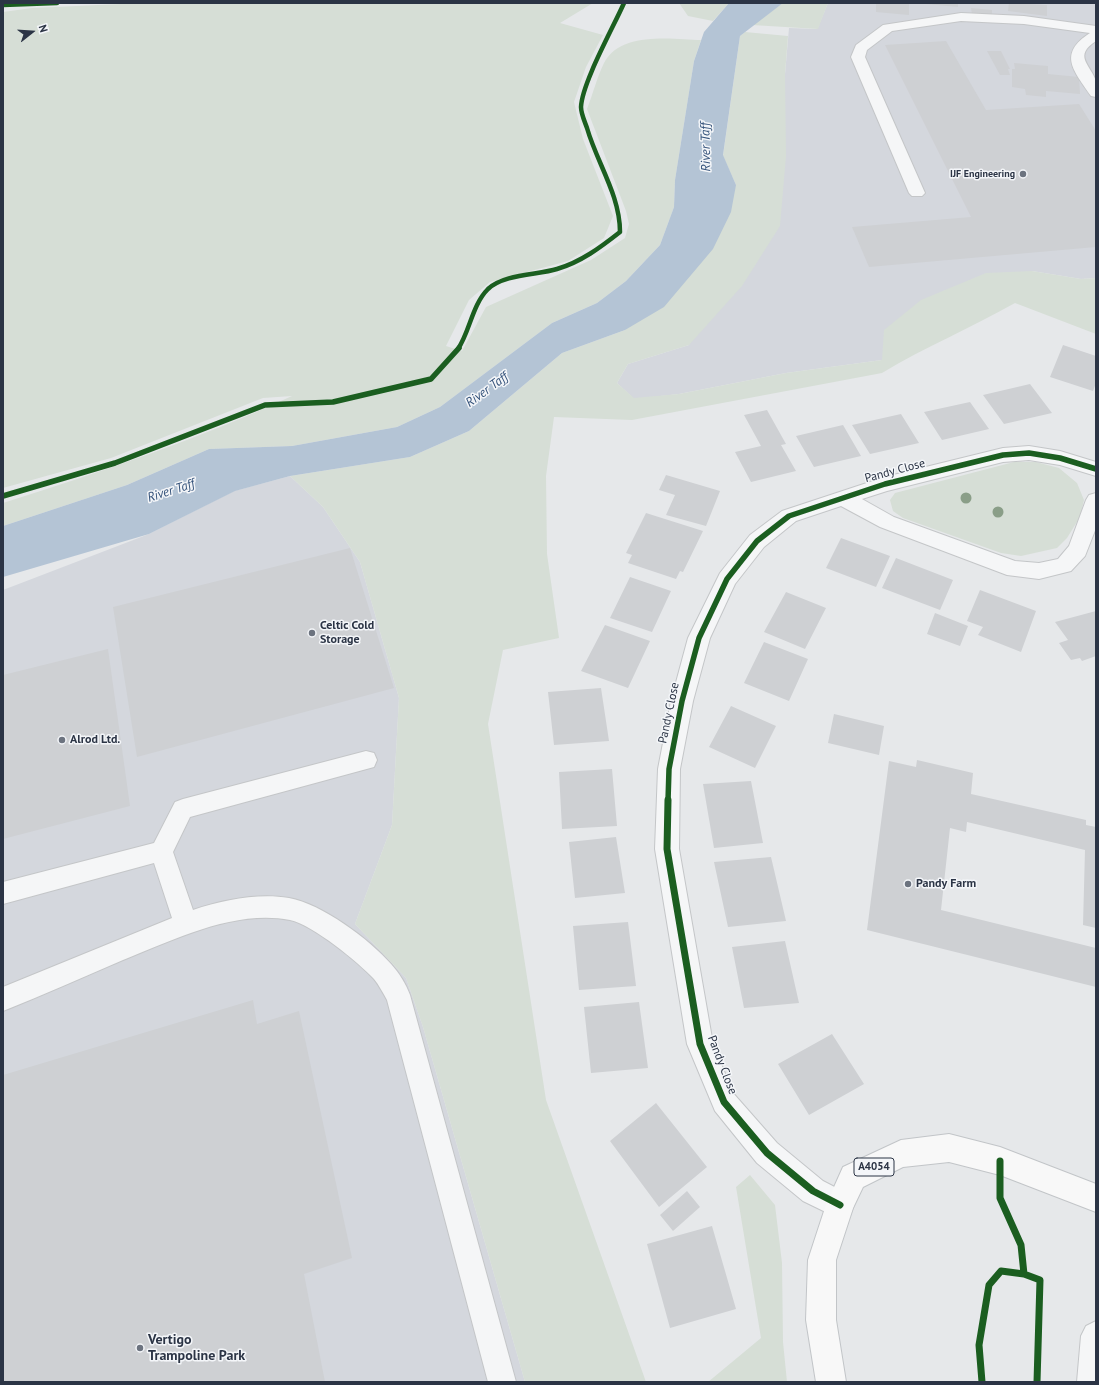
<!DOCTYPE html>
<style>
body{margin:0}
#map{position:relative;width:1099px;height:1385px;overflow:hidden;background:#e6e8ea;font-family:"PT Sans",sans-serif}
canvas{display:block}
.frame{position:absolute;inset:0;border:4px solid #2b3445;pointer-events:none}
.north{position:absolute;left:12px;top:12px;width:40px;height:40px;-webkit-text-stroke:3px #f4f6f9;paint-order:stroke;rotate:73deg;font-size:11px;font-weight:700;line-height:16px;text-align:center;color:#2b3445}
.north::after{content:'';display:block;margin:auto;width:14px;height:18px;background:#2b3445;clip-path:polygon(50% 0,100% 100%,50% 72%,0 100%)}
</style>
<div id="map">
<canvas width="1099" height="1385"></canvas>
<div class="frame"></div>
<div class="north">N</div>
</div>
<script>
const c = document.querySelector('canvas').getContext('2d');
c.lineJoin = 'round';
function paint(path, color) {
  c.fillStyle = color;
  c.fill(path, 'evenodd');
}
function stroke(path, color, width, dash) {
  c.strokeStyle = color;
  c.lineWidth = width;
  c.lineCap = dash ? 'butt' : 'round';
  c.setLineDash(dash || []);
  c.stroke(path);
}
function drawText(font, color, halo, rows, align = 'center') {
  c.font = font + ' "PT Sans",sans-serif';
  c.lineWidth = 3;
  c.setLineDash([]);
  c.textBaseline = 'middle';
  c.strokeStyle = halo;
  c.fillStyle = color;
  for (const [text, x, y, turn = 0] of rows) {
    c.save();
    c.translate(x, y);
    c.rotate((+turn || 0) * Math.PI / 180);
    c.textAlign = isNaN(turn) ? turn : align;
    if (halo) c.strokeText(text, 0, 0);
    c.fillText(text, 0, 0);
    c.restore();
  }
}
paint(new Path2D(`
 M828 3H1096V278L1081 279 1032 271 882 360 786 373 679 394 634 399 617 383 628 364 689 345 785 74 789 28 817 29Z
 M290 476 323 507 360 562 399 698 392 825 355 924 406 978 423 1027 525 1382H3V590L149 534 234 491Z`), '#d4d7dd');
paint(new Path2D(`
 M143 3H593L560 23 603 35 586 67 574 102 583 139 613 216 604 238 568 261 490 282 469 300 446 346 462 351 486 307 591 260 625 238 629 224 626 211 587 109C593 94 597 77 604 63 620 31 673 39 701 40L694 61 675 180 674 207 660 245 626 281 597 303 552 323 440 407 397 427 292 446 209 449 127 485 3 526V503C101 472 199 439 292 396L263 398 111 458 3 488V12L32 8Z
 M679 3H729L713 21 688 16Z
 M783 3H828L818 29 752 25Z
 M745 32 788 36 785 74 786 156 780 226 742 286 689 345 628 364 617 383 634 398 679 394 786 373 882 360 884 330 921 300 986 273 1032 271 1081 279 1096 278V334L1015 303C971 328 925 347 882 373L632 420 554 417 546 476 547 554 559 638 503 650 488 724 546 1100 646 1382H525L423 1027 406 978 355 924 392 825 399 698 360 562 323 507 290 476 410 457 469 431 562 353 625 330 736 185 723 156 740 36Z
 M1014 462H1036L1059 468 1077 483 1084 500 1080 517 1067 538 1057 548 1021 556 1001 553 903 518 893 511 890 500 895 493Z
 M750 1175 775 1205 782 1263 783 1342 787 1382H708L761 1338 736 1187Z`), '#d6ded6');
paint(new Path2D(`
 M729 3H783L740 36 723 155 736 185 731 212 713 249 664 307 625 330 562 353 469 431 410 457 290 476 235 491 149 534 3 577V526L127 485 209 449 292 446 397 427 440 407 552 323 597 303 626 281 660 245 674 207 675 180 694 61 704 32Z`), '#b4c4d5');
paint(new Path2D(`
 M876 3H909V15L876 12Z
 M926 3H958V7L926 4Z
 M1009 3 1047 5V16L1008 11Z
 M971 8 992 10V16L972 14Z
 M946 41 986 110 1079 104 1096 131V247L869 267 852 227 971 217 885 45Z
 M987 51H1001L1010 69H1008L1010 75H1000Z
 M1014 63 1048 66V74L1079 77 1080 94 1046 91V97L1026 95 1025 89 1012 87V69H1015Z
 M1063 345 1096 356V383L1093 391 1050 377Z
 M1030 384 1052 413 1004 424 983 395Z
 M970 402 989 429 942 440 924 412Z
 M767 410 786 444 781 445 796 471 751 482 735 452 761 446 744 415Z
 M901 414 919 443 870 454 852 425Z
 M843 425 861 456 814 467 796 436Z
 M666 475 720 491 706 526 666 515 675 495 659 490Z
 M646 513 703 531 683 572 680 571 676 579 628 563 632 555 626 553Z
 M841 538 890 556 876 587 826 568Z
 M350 548 394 688 137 757 113 607Z
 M896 558 953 580 940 610 882 588Z
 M630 577 671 591 652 632 610 618Z
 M980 590 1036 611 1021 652 978 635 983 627 967 621Z
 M786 592 826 608 805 649 764 632Z
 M1096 611V656L1082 661 1080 658 1071 660 1059 643 1068 640 1055 622Z
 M935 613 968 626 960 646 927 634Z
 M605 625 650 641 628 688 581 671Z
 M764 642 808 659 789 701 744 683Z
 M108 649 130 806 3 839V675Z
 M601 688 609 741 554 745 548 692Z
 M731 706 776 726 755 768 709 747Z
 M834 714 884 726 879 755 828 743Z
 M917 760 973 773 971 794 1086 820V825L1096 827V928L1083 925 1085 850 967 822 966 832 950 828 941 910 1096 948V987L867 930 889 761 916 767Z
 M612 769 617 826 562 829 559 772Z
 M751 781 763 843 714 848 703 784Z
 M616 837 625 893 575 898 569 842Z
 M771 857 786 921 728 927 714 862Z
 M628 922 636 986 579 990 573 926Z
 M785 941 799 1003 744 1008 732 947Z
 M253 1000 257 1024 299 1011 352 1258 304 1274 325 1382H3V1075Z
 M639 1002 648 1068 591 1073 584 1007Z
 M832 1034 864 1084 809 1115 778 1064Z
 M656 1103 707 1167 659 1207 610 1141Z
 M687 1191 700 1207 673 1231 660 1215Z
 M712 1226 736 1309 670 1328 647 1244Z`), '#ced0d3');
const lane = new Path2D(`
 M961 13 1024 16 1096 26V41C1073 56 1090 64 1096 81 1097 86 1096 93 1096 97L1091 96C1074 71 1057 54 1090 33L1024 24 961 21 892 31 867 50 865 57 925 193 922 196H912L909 193 851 57 856 45 883 25Z
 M366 751 374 753 377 760 374 767 190 817 173 852 193 910C223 900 258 893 289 898 322 904 369 939 391 964 399 973 406 984 410 995L516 1382H488L387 1000C383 993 379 985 374 979 358 962 313 925 290 920 235 909 173 940 123 960 83 977 43 995 3 1011V987L172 918 154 863 3 904V882L154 843 175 802 183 799Z`);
const street = new Path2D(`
 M1029 446 1060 451 1096 462V476L1060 465 1029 460 1003 462 887 491 862 499 894 517 1015 561 1039 563 1058 559 1069 546 1086 500 1089 495 1096 493V528L1085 556 1071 571 1039 579 1007 575 880 527 841 506 796 521 764 547 735 584 710 638 693 701 680 769 679 849 713 1044 733 1093 777 1143 823 1181 850 1195 854 1205 850 1215 840 1219 803 1201 757 1163 715 1111 687 1044 655 849 658 769 671 701 688 638 720 573 750 535 782 511 885 477 1003 448Z
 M1096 1321V1382H1077L1081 1336 1086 1326Z`);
const primary = new Path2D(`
 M949 1134 1000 1147 1096 1184V1212L1000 1175 949 1162 903 1167 863 1187 853 1208 836 1260V1320L846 1382H816L806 1320 808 1260 826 1205 843 1167 901 1140Z`);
stroke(lane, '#c4c6c8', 2);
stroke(street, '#c4c6c8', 2);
stroke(primary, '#c2c5c8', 2);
paint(lane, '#f5f6f7');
paint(street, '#f5f6f7');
paint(primary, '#f8f8f8');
stroke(new Path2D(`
 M3 5 57 3
 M458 349C470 331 472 305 488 289 504 274 537 275 557 269 581 262 601 247 620 232 620 195 597 163 587 128 585 122 581 114 581 107 582 83 613 28 624 3`), '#1b5e20', 4.5);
stroke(new Path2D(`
 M3 496 115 463 265 405 333 402 431 379 459 348
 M668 801 669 769 682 701 699 638 727 579 757 541 789 516 885 484 1003 455 1029 453 1060 458 1096 469`), '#1b5e20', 5.5);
stroke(new Path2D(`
 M668 800 667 849 700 1044 724 1102 767 1153 813 1191 840 1205
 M1000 1161V1198L1021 1245 1024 1274
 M982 1382 979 1345 989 1285 1001 1271 1024 1274 1040 1280 1037 1382`), '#1b5e20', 7);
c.fillStyle = '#8a9e88';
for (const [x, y] of [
 [966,498],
 [998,512]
]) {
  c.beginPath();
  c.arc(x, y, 5.5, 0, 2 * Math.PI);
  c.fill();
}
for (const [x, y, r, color] of [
 [1023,174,4,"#6c737f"],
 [312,633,4,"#6c737f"],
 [62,740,4,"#6c737f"],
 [908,884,4,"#6c737f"],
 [140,1348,4,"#6c737f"]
]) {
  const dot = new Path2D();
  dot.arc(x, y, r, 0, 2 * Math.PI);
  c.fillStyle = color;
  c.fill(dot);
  stroke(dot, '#f4f6f9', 1.5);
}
drawText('bold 10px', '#2b3445', '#f4f6f9', [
 ["IJF Engineering",1015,174]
], 'right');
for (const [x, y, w] of [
 [874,1167,40]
]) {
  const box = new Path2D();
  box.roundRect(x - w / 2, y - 9, w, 18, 3);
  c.fillStyle = '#f4f6f9';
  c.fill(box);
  stroke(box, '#2b3445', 1);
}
drawText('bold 11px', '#2b3445', null, [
 ["A4054",874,1167]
]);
drawText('12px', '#2b3445', '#f4f6f9', [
 ["Pandy Close",895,471,-15],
 ["Pandy Close",669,713,-78],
 ["Pandy Close",722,1065,69]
]);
drawText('bold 12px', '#2b3445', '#f4f6f9', [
 ["Celtic Cold",320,626],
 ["Storage",320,640],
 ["Alrod Ltd.",70,740],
 ["Pandy Farm",916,884]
], 'left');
drawText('italic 13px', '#34527a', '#f4f6f9', [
 ["River Taff",706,147,-91],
 ["River Taff",487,390,-36],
 ["River Taff",171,491,-18]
]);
drawText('bold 14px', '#2b3445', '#f4f6f9', [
 ["Vertigo",148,1340],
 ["Trampoline Park",148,1356]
], 'left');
</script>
